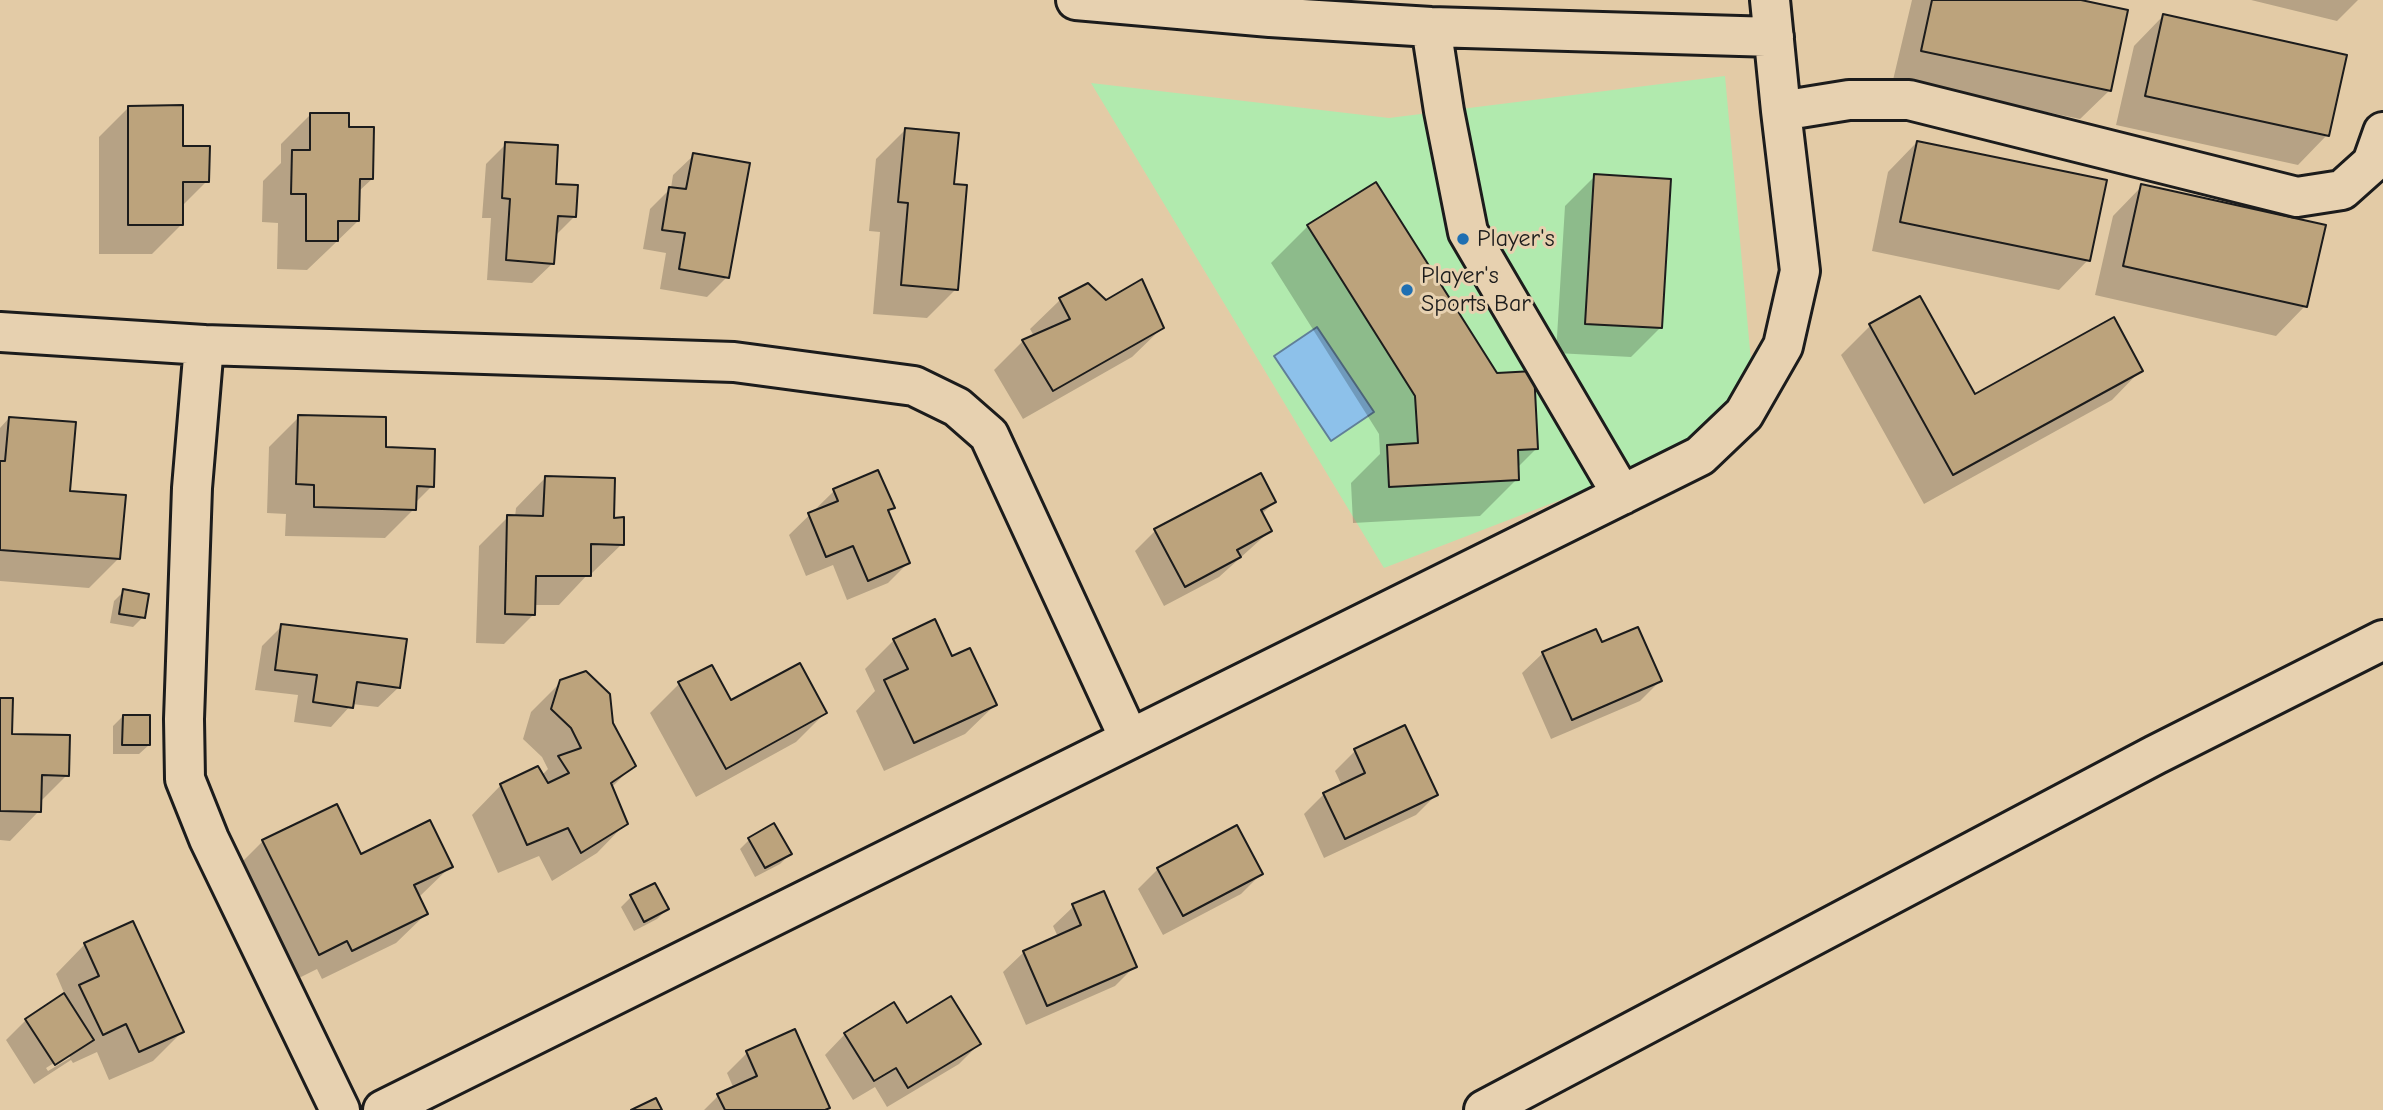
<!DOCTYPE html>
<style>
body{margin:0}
canvas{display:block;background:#e3cba6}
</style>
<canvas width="2383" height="1110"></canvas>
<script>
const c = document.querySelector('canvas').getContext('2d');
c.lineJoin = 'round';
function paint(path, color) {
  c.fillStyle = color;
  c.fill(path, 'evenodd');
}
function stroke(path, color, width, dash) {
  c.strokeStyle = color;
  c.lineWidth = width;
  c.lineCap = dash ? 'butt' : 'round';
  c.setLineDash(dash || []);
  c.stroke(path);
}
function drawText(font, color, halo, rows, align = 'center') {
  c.font = font + ' "Comic Neue",sans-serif';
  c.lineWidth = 6;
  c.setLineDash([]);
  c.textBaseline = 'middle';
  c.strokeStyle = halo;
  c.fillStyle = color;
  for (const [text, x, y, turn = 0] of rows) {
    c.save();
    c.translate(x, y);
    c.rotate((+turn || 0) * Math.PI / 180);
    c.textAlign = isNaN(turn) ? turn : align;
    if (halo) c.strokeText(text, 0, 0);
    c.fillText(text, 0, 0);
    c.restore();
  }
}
paint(new Path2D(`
 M1725 76 1751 361 1714 430 1612 480 1384 568 1091 83 1389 118Z`), '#b1eaae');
const water = new Path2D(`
 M1317 327 1374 412 1331 441 1274 356Z`);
paint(water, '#8dc1ea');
stroke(water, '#607f98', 2);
paint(new Path2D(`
 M1912 0H2073L2110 90 2080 119 1893 80Z
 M2251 0H2358L2337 21Z
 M2163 16 2327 135 2298 165 2116 125 2134 46Z
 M128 108 182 147 207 181 181 207V225L152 254H99V137Z
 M311 114 372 179 358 192V221L328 250 307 270 277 269 278 223 262 222 263 181 281 163V144Z
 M905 130 952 186 956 289 927 318 873 314 880 232 869 231 876 159Z
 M1917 142 2088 260 2059 290 1872 251 1888 172Z
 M506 144 554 186 575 216 554 237 553 263 532 283 487 280 491 218H482L486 164Z
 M694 155 727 277 707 297 660 289 666 253 643 249 650 209 671 188 673 175Z
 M1595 176 1660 328 1631 357 1556 353 1565 206Z
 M1376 184 1536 449 1517 468V479L1480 516 1353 523 1351 483 1380 454 1379 434 1271 263 1308 226Z
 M2142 186 2305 306 2276 336 2095 295 2113 216Z
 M1088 286 1105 302 1162 328 1132 357 1023 419 994 370 1023 341 1034 336 1030 329 1060 300Z
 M1870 326 1974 396 2141 370 2112 400 1924 504 1841 355Z
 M299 417 384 449 432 486 414 504V509L385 538 285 536 286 514 267 513 269 447Z
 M9 418 118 559 89 588 0 581V428Z
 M1260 476 1274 502 1261 515 1270 531 1219 577 1164 606 1135 551 1155 531Z
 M545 478 622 544 592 573H589L559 605H534V614L504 644 476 643 479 546 508 517H515L516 508Z
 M834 491 893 508 887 513 908 563 888 583 847 600 833 565 806 576 789 535Z
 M124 591 143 617 133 627 110 623 114 601Z
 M282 626 399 687 378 707 352 704 331 727 294 722 298 695 255 690 262 646Z
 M894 640 951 658 995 705 965 734 884 771 856 711 875 691 865 669Z
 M1601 644 1660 681 1640 701 1551 739 1522 673 1543 653Z
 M561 682 611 724 634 765 611 788 626 823 597 853 552 881 539 856 498 873 472 815 501 785 542 775 548 769 542 757 523 739 531 712Z
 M679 684 731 702 825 713 796 742 696 797 650 713Z
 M0 700 10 735 67 775 39 803V811L10 841 0 840Z
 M123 716 149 745 139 754H113V726Z
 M1355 751 1436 795 1416 815 1324 858 1304 814 1324 794 1342 786 1335 771Z
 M750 839 790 854 780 864 755 877 740 849Z
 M263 841 360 857 451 866 418 898 426 914 396 943 322 979 317 969 289 983 233 871Z
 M1158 869 1261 874 1241 894 1163 935 1138 889Z
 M631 897 667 909 657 919 634 931 621 907Z
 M1074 906 1135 966 1115 986 1026 1025 1003 972 1024 952 1058 937 1053 926Z
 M85 944 182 1032 153 1061 109 1080 97 1052 73 1063 71 1060 34 1084 6 1040 26 1020 65 995 56 974ZM70 1053V1058L48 1071 46 1068Z
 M906 1026 979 1044 959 1064 887 1107 875 1087 853 1100 825 1055 845 1034Z
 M747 1053 828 1108 825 1110H704L718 1096 734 1089 727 1073Z`), '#0003');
const building = new Path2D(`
 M1932 0H2081L2128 10 2111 91 1921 51Z
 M2163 14 2347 55 2329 136 2145 96Z
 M183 105V146H210L209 182H183V225H128V106Z
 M310 113H349V127H374L373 179H360L359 221H338V241H306V194H291L292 150H310Z
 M905 128 959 133 954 184 967 185 958 290 901 285 908 203 898 202Z
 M1917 141 2107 180 2090 261 1900 222Z
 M505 142 558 145 556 184 578 185 576 217 558 216 554 264 506 260 510 199 502 198Z
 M693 153 750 163 729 278 679 269 685 233 662 230 669 187 686 189Z
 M1594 174 1671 179 1662 328 1585 324Z
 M1376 182 1497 373 1534 371 1538 449 1518 450 1519 480 1389 487 1387 445 1418 443 1415 396 1307 225Z
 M2141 184 2326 225 2307 307 2123 266Z
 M1142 279 1164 328 1053 391 1022 340 1070 319 1059 298 1088 283 1106 300Z
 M1920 296 1975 394 2114 317 2143 371 1953 475 1869 324Z
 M298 415 386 417V447L435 449 434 487 417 486 416 510 314 507V485L296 484Z
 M9 417 76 422 70 491 126 495 120 559 0 550V461H5Z
 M878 470 895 508 888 510 910 563 868 581 853 546 826 557 808 513 838 501 833 489Z
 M1261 473 1276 502 1261 510 1272 531 1237 550 1241 557 1185 587 1154 529Z
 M545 476 615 478 614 518 624 517V545L591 544V576H536L535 615 505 614 507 515 543 516Z
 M123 589 149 594 145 618 119 614Z
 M935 619 952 656 970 648 997 705 914 743 884 680 908 669 893 639Z
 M281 624 407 639 400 688 357 682 353 708 313 702 317 675 275 670Z
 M1638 627 1662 681 1572 720 1542 652 1596 629 1602 642Z
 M800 663 827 713 726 769 678 682 712 665 731 700Z
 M586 671 610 694 613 723 636 766 611 783 628 824 581 853 568 828 527 845 500 784 538 766 548 783 569 773 558 756 581 748 571 728 551 709 560 680Z
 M0 698H13L12 734 70 735 69 776 42 775 41 812 0 811Z
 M123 715H150V745H122Z
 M1405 725 1438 795 1345 839 1323 793 1365 773 1354 749Z
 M337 804 361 854 430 820 453 867 414 885 428 914 352 951 347 941 319 955 262 840Z
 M774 823 792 854 765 868 748 838Z
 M1237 825 1263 874 1183 916 1157 868Z
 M655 883 669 909 644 922 630 895Z
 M1104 891 1137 967 1047 1006 1023 951 1081 925 1072 904Z
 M133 921 184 1032 139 1052 126 1024 103 1035 79 985 99 976 84 943Z
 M64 993 94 1040 55 1065 25 1019Z
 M951 996 981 1044 908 1088 896 1068 874 1081 844 1033 894 1002 907 1023Z
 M795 1029 830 1108 825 1110H725L717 1094 757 1076 746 1051Z
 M656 1098 662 1110H631Z`);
paint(building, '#bca37c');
stroke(building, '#1c1c1c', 2);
const minor = new Path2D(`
 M1076 0 1270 17 1431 27 1774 37
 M1431 27 1444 111 1468 232 1622 495
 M1781 111 1849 100H1909L2297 197 2342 190 2372 163 2383 132
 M0 332 204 345 734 362 914 386 957 407 989 435 1129 738
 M204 345 192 488 184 719 185 779 209 839 340 1110
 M383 1110 1700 456 1744 414 1783 346 1800 271 1781 111 1770 0
 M1484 1110 2155 755 2383 640`);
stroke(minor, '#1c1c1c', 44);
stroke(minor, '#e7d1b0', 38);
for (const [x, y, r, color] of [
 [1463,239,7,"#1f6fb2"],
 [1407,290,7,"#1f6fb2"]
]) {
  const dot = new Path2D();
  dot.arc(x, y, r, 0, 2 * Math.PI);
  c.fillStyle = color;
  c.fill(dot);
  stroke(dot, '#e7d1b0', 2.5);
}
drawText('24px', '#1c1c1c', '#e7d1b0', [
 ["Player's",1477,239],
 ["Player's",1421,276],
 ["Sports Bar",1421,304]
], 'left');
</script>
